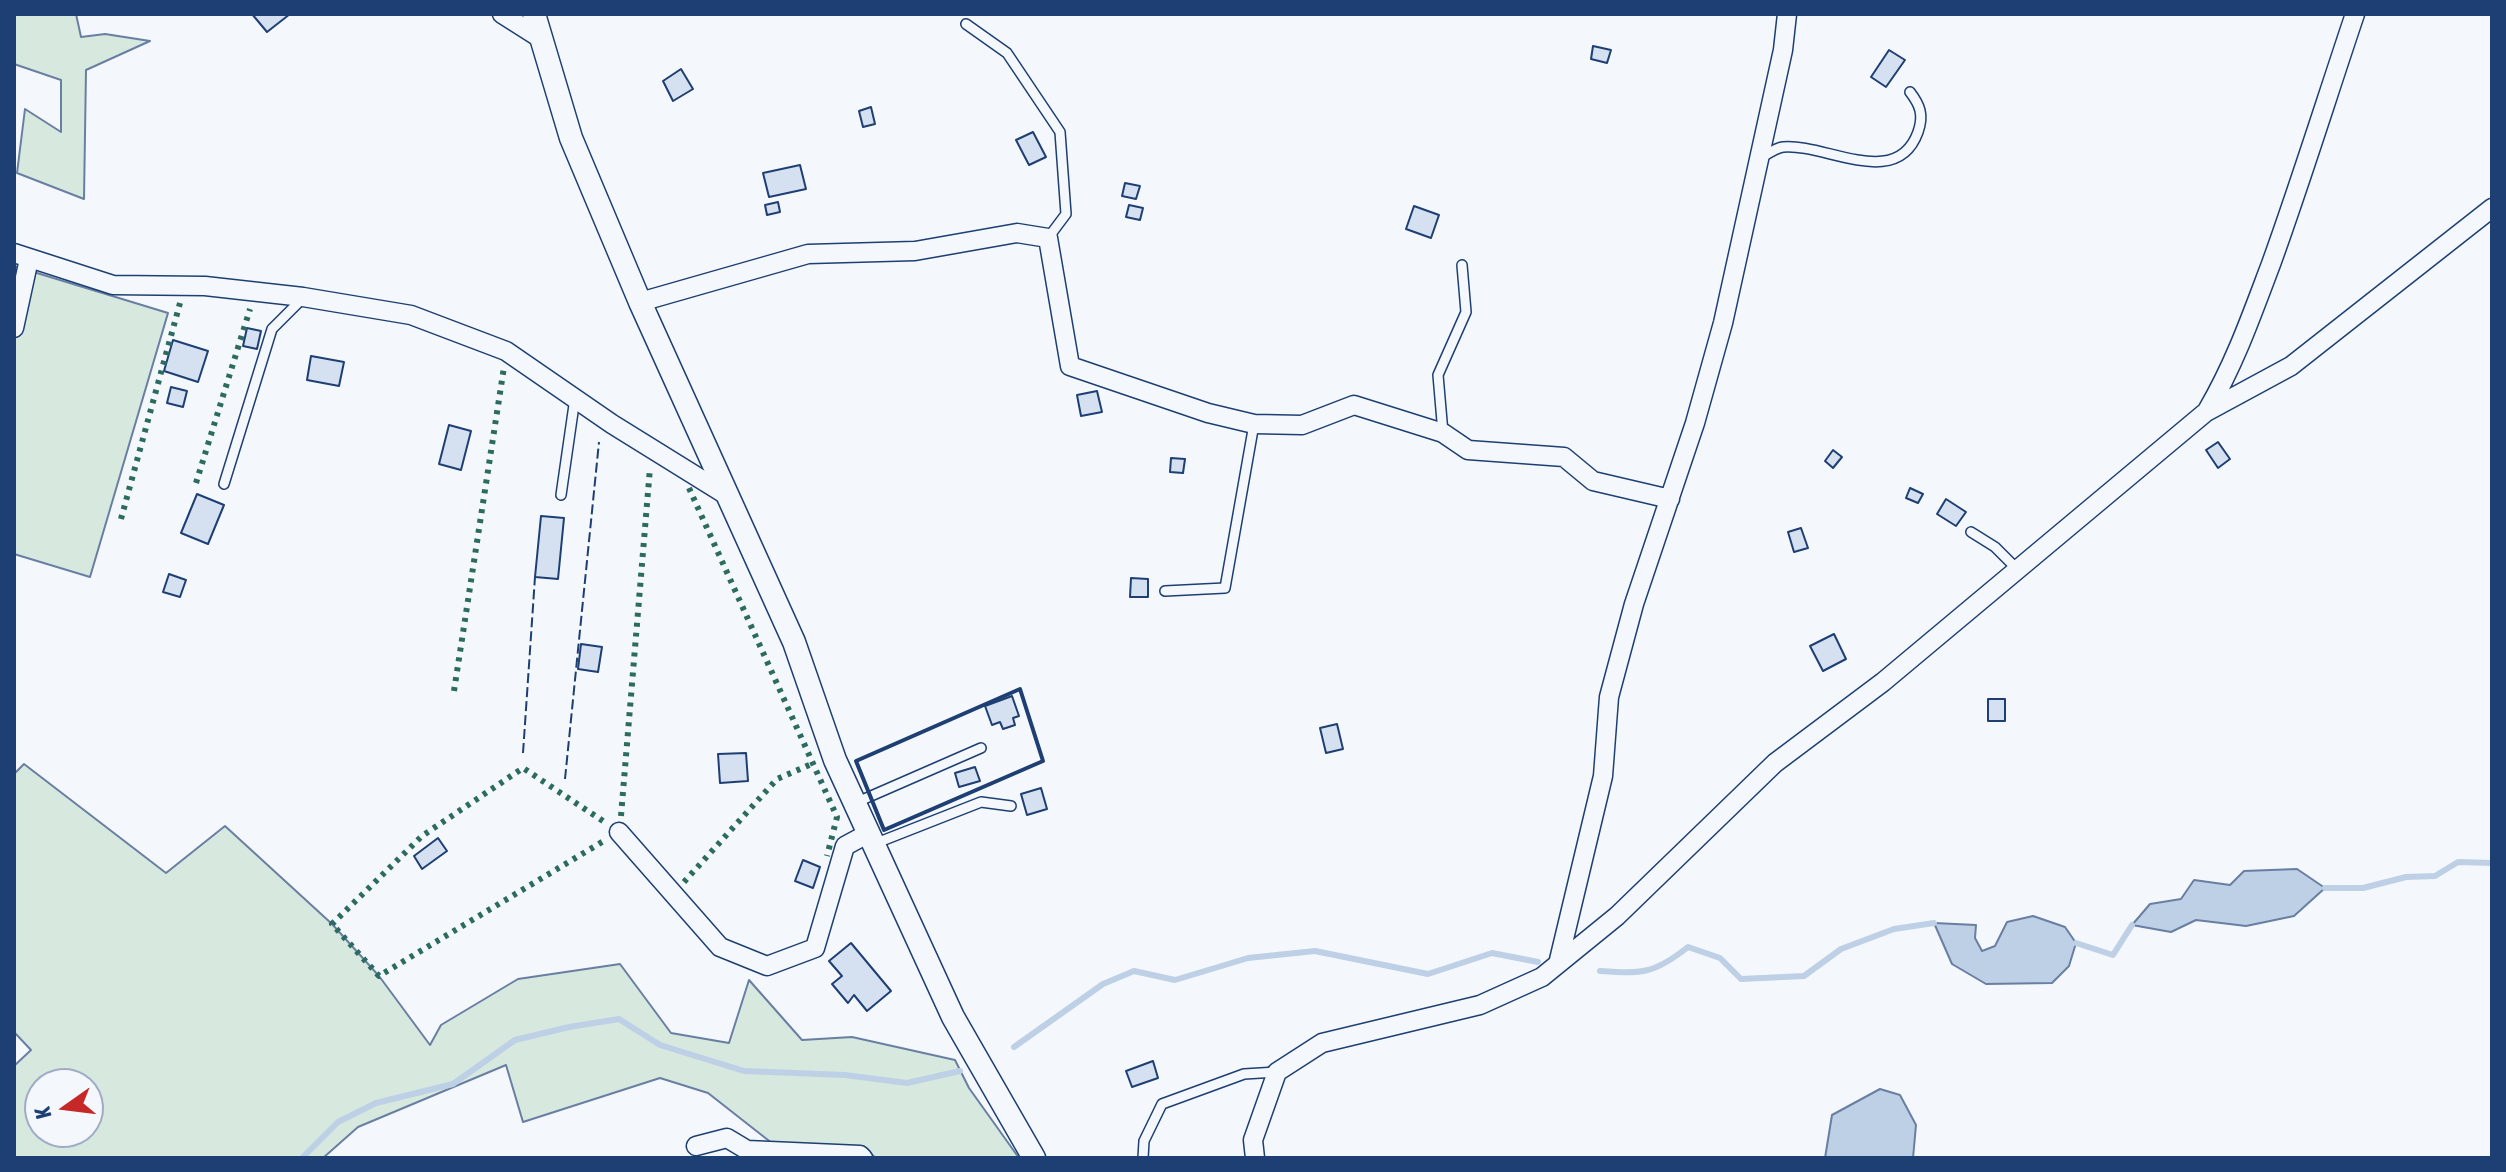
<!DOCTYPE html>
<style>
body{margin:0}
#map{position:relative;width:2506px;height:1172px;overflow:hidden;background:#f4f7fb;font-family:"Asap Condensed",sans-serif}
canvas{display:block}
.frame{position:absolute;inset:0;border:16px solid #1d3f73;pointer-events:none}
.north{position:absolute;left:24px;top:1068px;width:80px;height:80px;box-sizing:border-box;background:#f4f7fb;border:2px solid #9eadc5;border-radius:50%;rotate:256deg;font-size:22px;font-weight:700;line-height:32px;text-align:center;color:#1d3f73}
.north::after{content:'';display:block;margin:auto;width:28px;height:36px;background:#c62828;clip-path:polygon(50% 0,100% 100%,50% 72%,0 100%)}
</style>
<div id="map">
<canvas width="2506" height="1172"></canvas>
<div class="frame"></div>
<div class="north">K</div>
</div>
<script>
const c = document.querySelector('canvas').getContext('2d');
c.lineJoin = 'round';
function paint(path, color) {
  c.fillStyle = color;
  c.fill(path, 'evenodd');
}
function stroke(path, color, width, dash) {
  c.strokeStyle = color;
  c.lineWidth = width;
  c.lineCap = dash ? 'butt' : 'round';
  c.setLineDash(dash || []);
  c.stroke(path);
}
const green = new Path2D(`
 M14 14H76L81 37 105 34 150 41 86 70 84 199 17 173 25 109 61 132V80L14 64Z
 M14 266 168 313 90 577 14 554Z
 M24 764 166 873 225 826 332 924 379 976 430 1045 441 1025 518 979 620 964 671 1033 729 1043 749 980 802 1040 852 1037 955 1060 969 1088 1019 1158H876L864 1148 773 1144 708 1093 660 1078 523 1122 506 1065 358 1127 323 1158H14V1066L31 1050 14 1032V774ZM40 1084H88V1132H40Z`);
paint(green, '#d7e8df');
stroke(green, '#687fa3', 2);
const water = new Path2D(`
 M2297 869 2325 888 2294 916 2246 926 2196 920 2171 932 2132 925 2150 904 2181 899 2194 880 2230 885 2244 871Z
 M2033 916 2065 927 2076 943 2069 966 2052 983 1986 984 1952 964 1934 923 1976 925 1975 938 1982 951 1995 946 2007 922Z
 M1880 1089 1900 1095 1916 1125 1913 1158H1825L1832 1115Z`);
paint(water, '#bed0e5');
stroke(water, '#687fa3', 2);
stroke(new Path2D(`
 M2325 888H2363L2406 877 2435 876 2458 862 2492 863
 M2076 943 2113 955 2132 925
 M1600 971C1642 974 1654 974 1688 947L1720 958 1741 979 1804 976 1841 949 1894 929 1934 923
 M1014 1047 1103 984 1134 971 1175 980 1248 958 1315 951 1428 974 1492 953 1538 962
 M302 1158 338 1122 376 1103 453 1084 515 1040 569 1027 619 1019 660 1045 744 1071 845 1075 907 1083 960 1071`), '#bed0e5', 6);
const building = new Path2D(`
 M252 14H290L267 32Z
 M1593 46 1611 50 1607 63 1591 59Z
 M1889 50 1905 60 1886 87 1871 77Z
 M681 69 693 89 673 101 663 81Z
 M871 107 875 124 863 127 859 111Z
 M1033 132 1046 157 1029 165 1016 140Z
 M800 165 806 189 769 197 763 173Z
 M1125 183 1140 186 1136 199 1122 196Z
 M778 202 780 212 767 215 765 205Z
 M1129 205 1143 208 1140 220 1126 217Z
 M1414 206 1439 215 1431 238 1406 229Z
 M247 328 261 331 257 349 243 346Z
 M173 340 208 351 198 382 164 371Z
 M311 356 344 362 339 386 307 380Z
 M171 387 187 391 183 407 167 403Z
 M1097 391 1102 412 1081 416 1077 395Z
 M449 425 471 431 461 470 439 464Z
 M2218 442 2230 459 2218 468 2206 450Z
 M1833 450 1842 457 1833 468 1825 461Z
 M1171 458 1185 459 1183 473 1170 472Z
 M1910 488 1923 494 1918 503 1906 498Z
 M197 494 224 505 208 544 181 533Z
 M1946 499 1966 512 1956 526 1937 514Z
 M541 516 564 518 558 579 535 577Z
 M1801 528 1808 548 1794 552 1788 532Z
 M169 574 186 580 180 597 163 592Z
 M1131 578 1148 579V597H1130Z
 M1834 634 1846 659 1823 671 1810 646Z
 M581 644 602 647 598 672 578 669Z
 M1012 696 1019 716 1013 718 1015 725 1003 729 1000 722 992 725 985 706Z
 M1988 699H2005V721H1988Z
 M1337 724 1343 749 1326 753 1320 728Z
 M746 753 748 781 720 783 718 754Z
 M975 767 980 781 959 787 955 773Z
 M1041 788 1047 809 1027 815 1021 794Z
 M438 838 447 851 422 869 414 856Z
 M803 860 820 867 813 888 795 881Z
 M851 943 891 991 867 1011 854 995 848 1003 832 984 842 976 829 961Z
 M1153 1061 1158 1078 1132 1087 1126 1071Z`);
paint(building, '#d5e0f0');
stroke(building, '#1d3f73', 2);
const service = new Path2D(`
 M966 24 1007 53 1060 132 1066 214 1048 238
 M1761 158C1768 154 1775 148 1783 147 1825 143 1897 191 1918 132 1924 115 1920 105 1910 92
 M1443 433 1438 375 1466 312 1462 265
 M224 484 272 329 302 299
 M561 495 575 398
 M1971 532 1995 547 2017 569
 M1165 591 1225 588 1254 424
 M855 803 981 748
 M874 844 981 802 1011 806
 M1143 1158 1144 1141 1162 1104 1244 1074 1277 1072`);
const minor = new Path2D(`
 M502 14 543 40
 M14 253 113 285 205 286 303 297 411 315 506 351 612 424 728 496
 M640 302 808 254 915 251 1017 233 1048 238 1070 366 1208 413 1254 424 1302 425 1354 405 1443 433 1468 450 1564 457 1593 481 1670 499
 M14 328 29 259
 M2208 409C2235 363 2252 314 2271 264 2301 181 2327 97 2355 14
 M619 832 720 947 767 966 815 948 845 846 869 833
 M1558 964 1603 776 1609 697 1634 604 1695 423 1723 323 1783 50 1787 14
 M696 1146 727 1138 747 1150 860 1155 863 1158
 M1255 1158 1253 1140 1277 1072 1322 1043 1480 1005 1542 977 1617 916 1775 763 1883 682 2206 412 2291 366 2492 208`);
const tertiary = new Path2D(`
 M534 14 571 138 640 302 794 642 835 760 953 1017 1034 1158`);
stroke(service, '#1d3f73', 12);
stroke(minor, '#1d3f73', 21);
stroke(tertiary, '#1d3f73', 25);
stroke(service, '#f4f7fb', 9);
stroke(minor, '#f4f7fb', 18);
stroke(tertiary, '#f4f7fb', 22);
stroke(new Path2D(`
 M196 483 250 309
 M689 488 837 817 827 856
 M121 519 180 303
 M454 691 504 367
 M621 816 650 468
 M603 821 523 768 422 836 332 924 379 976 607 839
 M684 882 777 779 814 763`), '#2c6c60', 6, [4, 6]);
stroke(new Path2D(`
 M523 753 535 577
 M565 779 599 442`), '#1d3f73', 2, [10, 4]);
stroke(new Path2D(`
 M1020 689 1043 761 884 830 856 761Z`), '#1d3f73', 4);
</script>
